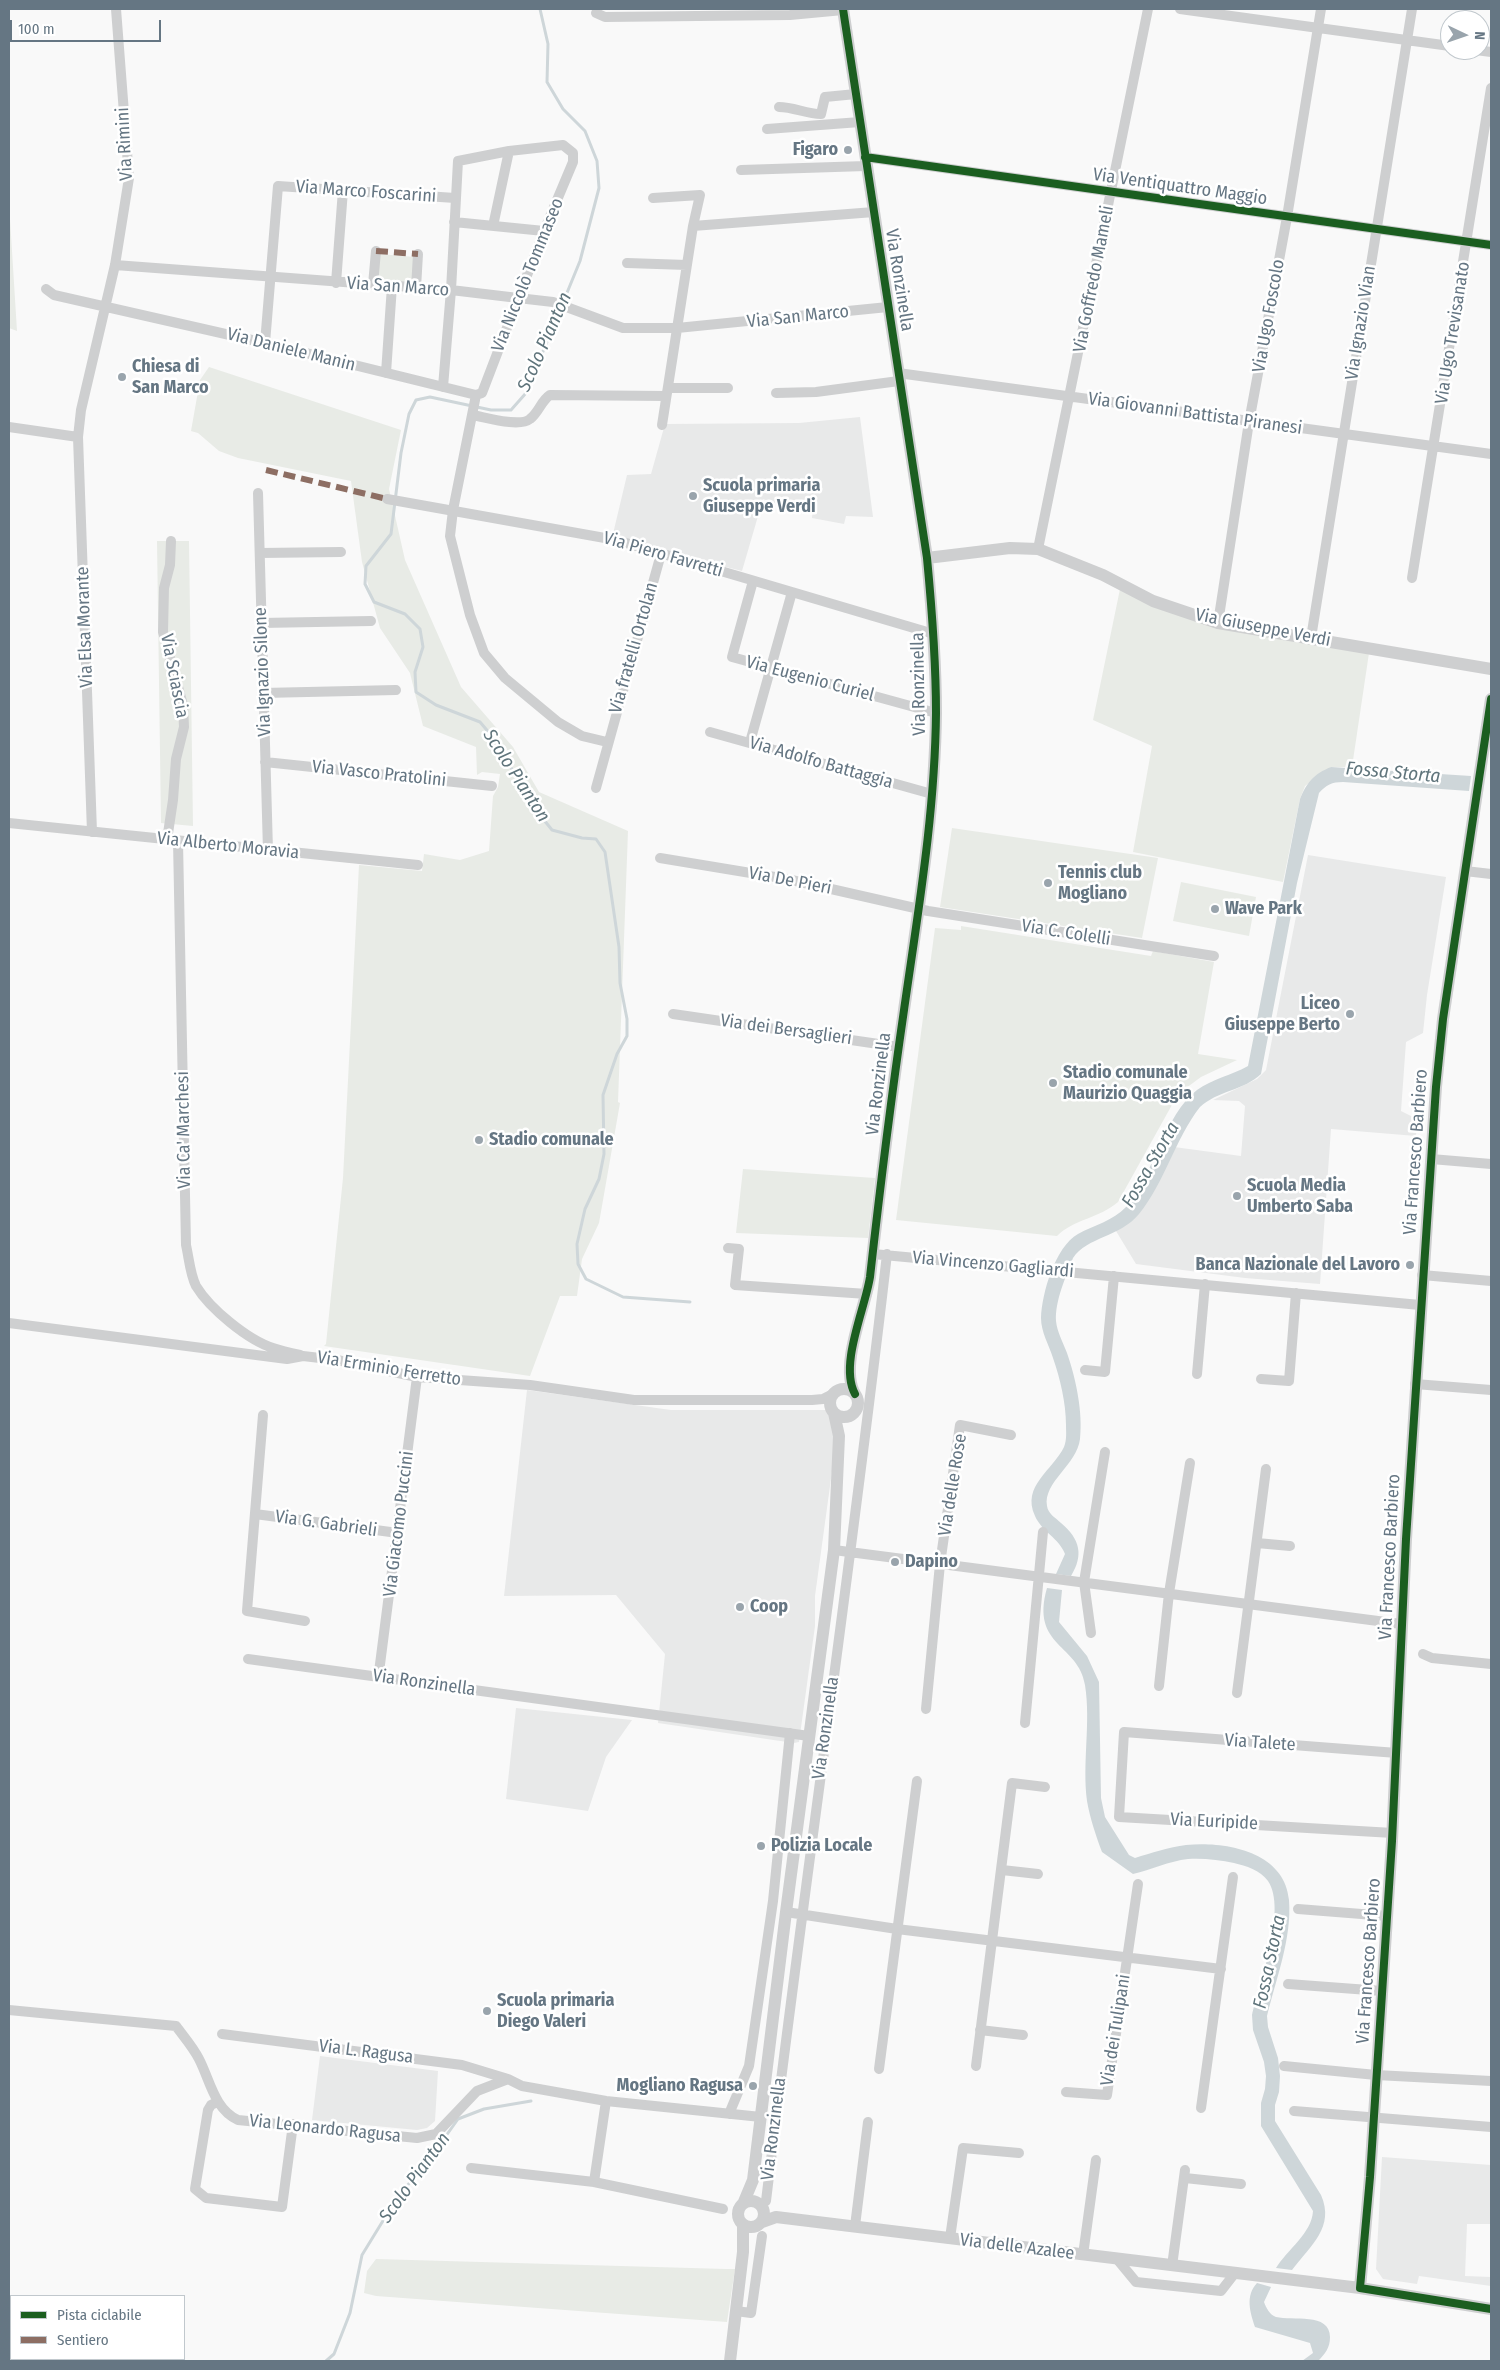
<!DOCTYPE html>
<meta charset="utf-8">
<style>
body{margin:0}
#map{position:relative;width:1500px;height:2370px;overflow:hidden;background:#f9f9f9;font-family:"Fira Sans Condensed",sans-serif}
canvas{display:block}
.frame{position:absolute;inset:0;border:10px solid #657683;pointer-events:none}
.legend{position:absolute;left:10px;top:2295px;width:175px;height:65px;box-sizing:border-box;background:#fff;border:1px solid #c1c8cd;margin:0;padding:6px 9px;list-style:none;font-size:15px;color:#657683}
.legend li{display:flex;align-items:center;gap:10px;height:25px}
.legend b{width:25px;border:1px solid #c1c8cd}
.north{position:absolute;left:1440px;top:10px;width:50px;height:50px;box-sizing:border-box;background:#fff;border:1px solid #c1c8cd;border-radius:50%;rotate:93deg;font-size:14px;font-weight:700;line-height:20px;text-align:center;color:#657683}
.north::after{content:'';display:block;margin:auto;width:18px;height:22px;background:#99a4ac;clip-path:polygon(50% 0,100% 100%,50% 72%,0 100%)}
.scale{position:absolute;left:10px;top:20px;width:151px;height:22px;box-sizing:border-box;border:2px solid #657683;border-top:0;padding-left:6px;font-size:15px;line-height:18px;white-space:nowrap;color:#657683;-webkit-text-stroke:4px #fff;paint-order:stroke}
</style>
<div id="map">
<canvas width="1500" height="2370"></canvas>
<div class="frame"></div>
<ul class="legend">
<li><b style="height:6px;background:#1b5e20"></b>Pista ciclabile</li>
<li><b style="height:6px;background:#8d6e63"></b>Sentiero</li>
</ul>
<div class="north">N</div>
<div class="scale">100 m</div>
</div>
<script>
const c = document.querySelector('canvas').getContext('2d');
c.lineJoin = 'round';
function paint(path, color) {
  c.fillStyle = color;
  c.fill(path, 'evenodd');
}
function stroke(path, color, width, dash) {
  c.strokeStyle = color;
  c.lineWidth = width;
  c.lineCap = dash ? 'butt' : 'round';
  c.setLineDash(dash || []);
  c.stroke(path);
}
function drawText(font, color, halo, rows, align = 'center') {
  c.font = font + ' "Fira Sans Condensed",sans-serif';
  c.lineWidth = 5;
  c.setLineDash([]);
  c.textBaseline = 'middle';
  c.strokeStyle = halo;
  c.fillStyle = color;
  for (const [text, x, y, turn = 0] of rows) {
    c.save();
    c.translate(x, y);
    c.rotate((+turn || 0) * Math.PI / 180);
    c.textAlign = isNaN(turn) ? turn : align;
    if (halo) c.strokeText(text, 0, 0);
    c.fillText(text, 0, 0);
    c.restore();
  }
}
paint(new Path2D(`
 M860 417 873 517 846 516 844 524 812 518 813 508 773 503 763 499 742 571 612 538 627 475 651 474 665 424 799 423Z
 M1308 855 1446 877 1427 995 1423 1033 1406 1042 1401 1111 1417 1119 1416 1136 1331 1129 1320 1284 1245 1278 1136 1264 1116 1231 1174 1147 1241 1156 1245 1106 1239 1101 1213 1100 1257 1079 1266 1070Z
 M527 1390 671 1410H826L839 1420 815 1596V1626L799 1742 794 1743 658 1723 665 1654 616 1595 504 1596Z
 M516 1708 632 1720 606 1757 588 1811 506 1799Z
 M320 2056 438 2071 435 2121 427 2128 417 2130 312 2120Z
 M1382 2157 1491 2165V2224H1467L1465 2276 1491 2277V2286L1419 2276 1417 2284 1383 2279 1376 2269Z`), '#e8e9e9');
paint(new Path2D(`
 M9 203 17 331 9 328Z
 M379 254 415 257 413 284 377 281Z
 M209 367 401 430 389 489 405 560 461 687 513 747 539 792 628 831 618 1102 620 1103 599 1223 582 1259 577 1296H560L530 1376 324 1346 326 1344 343 1178 359 865 422 871 424 854 460 860 489 851 493 796 498 787 500 774 482 772 477 775 476 747 423 726 410 673 380 628 362 562 351 481 238 458 219 451 198 433 191 431 200 380Z
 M157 541H189L193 826 161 823Z
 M1120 589 1151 604 1369 653 1352 767H1331L1305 786 1300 799 1283 882 1133 852 1152 746 1093 720Z
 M952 828 1158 858 1142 938 940 907Z
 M1181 882 1256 897 1249 936 1173 921Z
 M961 926 1151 956 1153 951 1214 962 1198 1054 1237 1060 1201 1077 1178 1094 1118 1202C1100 1218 1074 1219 1057 1236L896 1220 935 928 961 930Z
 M743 1169 875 1178 868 1238 736 1233Z
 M376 2259 726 2269H735L727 2322 376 2296 364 2293 367 2271Z`), '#e8ebe6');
paint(new Path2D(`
 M1331 767 1471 776 1469 791 1343 782C1332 782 1326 785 1319 793L1297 883 1261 1074C1245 1090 1217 1091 1200 1107 1175 1139 1165 1182 1139 1214 1120 1237 1087 1237 1073 1258 1066 1277 1055 1300 1056 1321 1057 1332 1063 1342 1067 1353 1076 1379 1083 1412 1080 1439 1077 1465 1043 1482 1047 1506 1048 1514 1056 1518 1061 1523 1080 1539 1084 1555 1071 1576L1056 1574 1065 1554C1059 1538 1042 1532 1035 1516 1021 1486 1053 1470 1064 1447 1067 1440 1066 1432 1066 1425 1066 1403 1060 1378 1053 1358 1049 1345 1041 1332 1041 1318 1042 1293 1055 1247 1078 1234 1094 1225 1113 1221 1126 1207 1153 1176 1165 1114 1197 1090 1212 1079 1232 1075 1248 1066L1300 799C1307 782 1314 774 1331 767Z
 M1047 1588 1062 1590 1059 1622 1087 1656 1099 1682 1101 1798 1105 1817 1129 1855 1135 1858C1151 1853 1169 1847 1186 1845 1226 1841 1285 1852 1289 1900 1292 1938 1276 1979 1267 2016L1268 2027 1278 2058 1280 2076 1279 2092 1275 2105V2121L1321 2195C1335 2227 1311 2245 1292 2270L1276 2268C1287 2250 1312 2233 1313 2211L1261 2126V2103L1265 2089 1266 2076 1264 2062 1253 2030 1252 2015C1260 1983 1287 1909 1268 1881 1260 1870 1246 1866 1234 1863 1220 1860 1203 1858 1188 1859 1169 1861 1151 1870 1133 1874L1102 1852C1096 1836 1090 1818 1087 1801 1082 1763 1091 1723 1085 1685 1079 1644 1030 1647 1047 1588Z
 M1257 2283 1271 2287 1264 2302C1266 2308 1270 2315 1276 2317 1292 2321 1330 2312 1330 2337 1330 2348 1325 2354 1318 2361H1302L1313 2353 1310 2343 1255 2327C1250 2312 1245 2296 1257 2283Z`), '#ced6d9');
stroke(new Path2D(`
 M540 9 548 44 547 82 563 109 585 131 597 161 599 188 580 261 526 393 511 410H491L430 397 416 400 409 414 401 453 391 534 366 566 365 584 374 602 405 614 420 629 423 647 415 672 416 692 436 705 480 722 496 741 532 805 552 830 582 838 596 839 605 852 619 947 620 983 627 1019V1036L617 1054 603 1095 604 1154 599 1179 585 1209 577 1244 578 1264 586 1279 623 1297 690 1302
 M326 2361 334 2354 350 2313 362 2255 400 2193 421 2171 458 2119 484 2109 531 2101`), '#ced6d9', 3);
stroke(new Path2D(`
 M1180 9 1450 46
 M596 13 605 17 790 15 843 10
 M1476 50 1491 52
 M779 107C794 107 806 114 821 114L825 97 856 94
 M767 129 860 122
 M865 157 1491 245
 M741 170 866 166
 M653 198 700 195 693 226
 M454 222 544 231
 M493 226 509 151
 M627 263 687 265
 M115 265 451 290 518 298 553 302 623 328H677L888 307
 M336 283 343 190
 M373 285 376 251
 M416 288 418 254
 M46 289 54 295 265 343 476 395
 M265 343 278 186 455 198
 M386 373 392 286
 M898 373 1491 454
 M443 387 451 290 458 161 509 151 563 145 573 153V162L544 231 482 393 476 395 453 510 450 536 470 615 484 653 505 678 558 722 582 736 607 742
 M668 388H728
 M776 393 816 392 899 381
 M472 415C485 417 519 428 530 419 539 412 541 401 550 395L666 396
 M662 425 693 226 874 212
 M9 427 78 437
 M258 493 268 851
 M387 499 616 540 934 634
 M1038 549 1148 9
 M260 553 341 552
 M1412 578 1491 88
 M753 581 732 657 936 713
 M261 623 371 621
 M1218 623 1249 422 1287 217 1321 9
 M1311 638 1412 9
 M263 693 396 690
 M710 732 932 794
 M750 742 792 592
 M265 762 492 786
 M596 788 661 554
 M9 823 418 865
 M92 832 78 437 81 410 115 265 129 178 116 9
 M167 840 173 800 176 759 184 727 183 705 163 632 164 588 170 565 171 541
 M178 841 186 1245C189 1258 190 1274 196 1286 210 1309 248 1340 273 1348 282 1351 291 1353 300 1355
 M660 858 787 879 928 911 1214 956
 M1465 871 1491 874
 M673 1014 899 1047
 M1431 1159 1491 1164
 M728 1248 739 1249 735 1285 867 1294
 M873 1254 1420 1305
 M1422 1275 1491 1281
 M9 1323 287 1359 303 1356 337 1360 417 1377 530 1385 634 1400H812L823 1399 833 1394
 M1085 1370 1105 1372 1114 1276
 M1197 1374 1205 1284
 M1261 1379 1289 1381 1296 1293
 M1415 1384 1491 1390
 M263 1415 247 1611 305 1621
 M255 1514 398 1533
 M1257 1543 1290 1546
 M834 1550 1401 1624
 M1091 1633 1084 1582 1105 1452
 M1423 1654 1432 1658 1491 1664
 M248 1659 809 1736
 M379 1672 417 1377
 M1159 1686 1169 1593 1190 1463
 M1237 1693 1266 1469
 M926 1709 940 1564 960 1425 1011 1435
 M1025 1723 1043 1532
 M1393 1833 1119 1817 1124 1732 1397 1753
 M1002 1870 1038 1874
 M1298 1909 1387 1916
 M786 1912 897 1929 1221 1969
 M1288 1984 1382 1991
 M9 2010 176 2026C184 2037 193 2047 199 2059 210 2080 214 2109 238 2120L417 2138 436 2134 477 2091 508 2079 522 2086 606 2101 761 2117
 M980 2030 1023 2035
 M222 2034 462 2065 508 2079
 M976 2066 1012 1783 1045 1787
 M1284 2066 1376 2075 1491 2081
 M879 2069 917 1781
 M1066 2092 1107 2095 1138 1884
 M217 2102 211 2105 208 2110 195 2189 206 2198 282 2207 293 2124
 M1201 2108 1233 1877
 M1294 2111 1491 2127
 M729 2114 749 2066 773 1901 790 1733
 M471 2168 594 2182 723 2209
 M1185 2178 1241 2184
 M594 2182 606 2101
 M766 2201C804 1885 851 1570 887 1254
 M855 2226 868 2122
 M950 2238 963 2148 1019 2153
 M1083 2255 1096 2160
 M1117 2259 1136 2282 1221 2291 1235 2273
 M1172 2266 1185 2170
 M736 2311 751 2313 762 2236`), '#cecfd0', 10);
stroke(new Path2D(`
 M843 9 927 558C932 610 936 661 936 713 935 813 918 912 904 1010 891 1099 880 1188 870 1277 865 1309 839 1365 855 1394
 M927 558 1010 548 1038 549 1103 575 1153 601 1218 623 1491 669
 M1491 699 1443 1019 1436 1087 1406 1539 1392 1841 1370 2177 1360 2288 1491 2309
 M830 1403a14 14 0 1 1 28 0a14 14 0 1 1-28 0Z
 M738 2214a13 13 0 1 1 26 0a13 13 0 1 1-26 0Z
 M743 2204 753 2180 786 1912 834 1550 839 1436 834 1413
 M762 2222 776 2217 1360 2288
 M730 2361 743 2252V2224`), '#cecfd0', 12);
stroke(new Path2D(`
 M376 251 418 254
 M266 470 387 499`), '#8d6e63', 6, [12, 6]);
stroke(new Path2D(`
 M843 9 927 558C932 610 936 661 936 713 935 813 918 912 904 1010 891 1099 880 1188 870 1277 865 1309 839 1365 855 1394
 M865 157 1491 245
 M1491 699 1443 1019 1436 1087 1406 1539 1392 1841 1370 2177 1360 2288 1491 2309`), '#1b5e20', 8);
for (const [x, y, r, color] of [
 [848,150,5,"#99a4ac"],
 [122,377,5,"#99a4ac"],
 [693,496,5,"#99a4ac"],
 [1048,883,5,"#99a4ac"],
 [1215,909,5,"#99a4ac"],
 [1350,1014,5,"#99a4ac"],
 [1053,1083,5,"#99a4ac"],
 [479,1140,5,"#99a4ac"],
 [1237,1196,5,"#99a4ac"],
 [1410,1265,5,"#99a4ac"],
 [895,1562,5,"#99a4ac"],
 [740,1607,5,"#99a4ac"],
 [761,1846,5,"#99a4ac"],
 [487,2011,5,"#99a4ac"],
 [753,2086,5,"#99a4ac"]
]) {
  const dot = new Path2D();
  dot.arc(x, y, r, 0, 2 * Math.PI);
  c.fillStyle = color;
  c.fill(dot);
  stroke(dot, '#fff', 2);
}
drawText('18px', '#657683', '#fff', [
 ["Via Rimini",125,144,-93],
 ["Via Ventiquattro Maggio",1180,187,8],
 ["Via Marco Foscarini",366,192,4],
 ["Via Niccolò Tommaseo",528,275,-68],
 ["Via Goffredo Mameli",1094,279,-79],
 ["Via Ronzinella",899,280,81],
 ["Via San Marco",398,287,4],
 ["Via Ugo Foscolo",1269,316,-80],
 ["Via San Marco",798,317,-6],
 ["Via Ignazio Vian",1361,323,-81],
 ["Via Ugo Trevisanato",1453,333,-81],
 ["Via Daniele Manin",291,350,14],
 ["Via Giovanni Battista Piranesi",1195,414,8],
 ["Via Piero Favretti",663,555,16],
 ["Via Elsa Morante",85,627,-92],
 ["Via Giuseppe Verdi",1263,628,11],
 ["Via fratelli Ortolan",634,648,-74],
 ["Via Ignazio Silone",263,672,-92],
 ["Via Sciascia",174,676,79],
 ["Via Eugenio Curiel",810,679,15],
 ["Via Ronzinella",919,684,-91],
 ["Via Adolfo Battaggia",821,763,16],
 ["Via Vasco Pratolini",379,774,6],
 ["Via Alberto Moravia",228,846,6],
 ["Via De Pieri",790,881,11],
 ["Via C. Colelli",1066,933,9],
 ["Via dei Bersaglieri",786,1030,8],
 ["Via Ronzinella",879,1084,-83],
 ["Via Ca' Marchesi",184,1130,-91],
 ["Via Francesco Barbiero",1416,1152,-86],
 ["Via Vincenzo Gagliardi",993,1265,5],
 ["Via Erminio Ferretto",389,1369,9],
 ["Via delle Rose",953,1485,-81],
 ["Via G. Gabrieli",326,1524,8],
 ["Via Giacomo Puccini",399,1524,-83],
 ["Via Francesco Barbiero",1390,1557,-87],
 ["Via Ronzinella",424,1683,8],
 ["Via Ronzinella",826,1728,-82],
 ["Via Talete",1260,1743,4],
 ["Via Euripide",1214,1822,3],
 ["Via Francesco Barbiero",1369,1961,-86],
 ["Via dei Tulipani",1116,2030,-81],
 ["Via L. Ragusa",366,2052,7],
 ["Via Leonardo Ragusa",325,2129,6],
 ["Via Ronzinella",774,2129,-83],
 ["Via delle Azalee",1017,2247,7]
]);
drawText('bold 18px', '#657683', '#fff', [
 ["Figaro",838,150,"right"],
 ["Chiesa di",132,367],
 ["San Marco",132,388],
 ["Scuola primaria",703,486],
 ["Giuseppe Verdi",703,507],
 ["Tennis club",1058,873],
 ["Mogliano",1058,894],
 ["Wave Park",1225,909],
 ["Liceo",1340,1004,"right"],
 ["Giuseppe Berto",1340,1025,"right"],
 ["Stadio comunale",1063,1073],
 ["Maurizio Quaggia",1063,1094],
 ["Stadio comunale",489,1140],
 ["Scuola Media",1247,1186],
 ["Umberto Saba",1247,1207],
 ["Banca Nazionale del Lavoro",1400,1265,"right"],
 ["Dapino",905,1562],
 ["Coop",750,1607],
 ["Polizia Locale",771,1846],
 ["Scuola primaria",497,2001],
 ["Diego Valeri",497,2022],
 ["Mogliano Ragusa",743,2086,"right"]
], 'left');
drawText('italic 19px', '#60757c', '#fff', [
 ["Scolo Pianton",545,342,-66],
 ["Fossa Storta",1393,773,5],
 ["Scolo Pianton",516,776,57],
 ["Fossa Storta",1151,1165,-60],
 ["Fossa Storta",1270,1962,-78],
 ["Scolo Pianton",415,2178,-54]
]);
</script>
